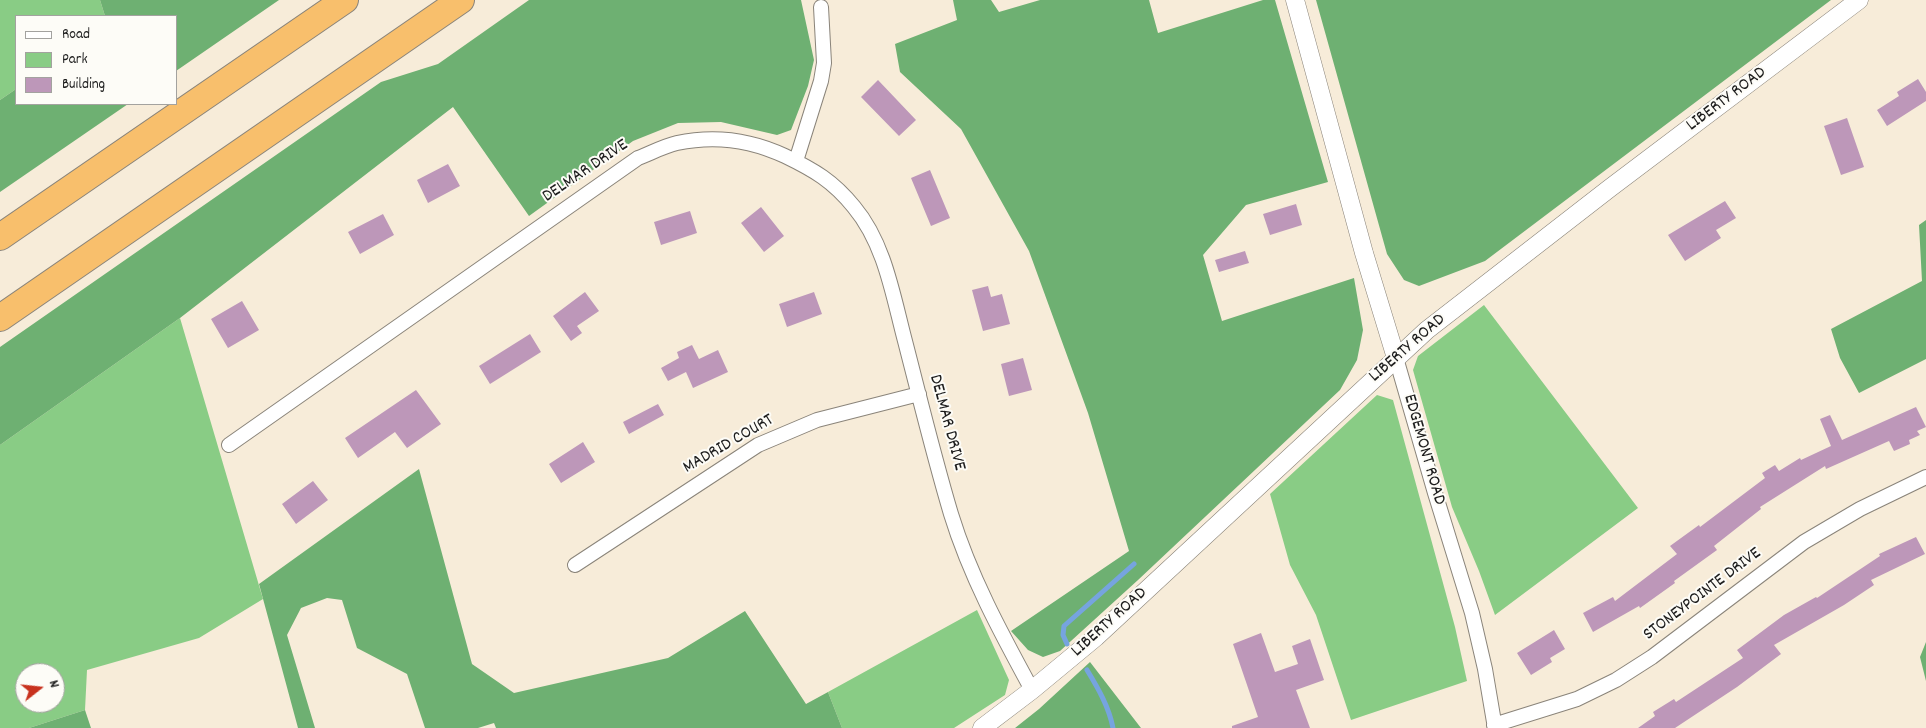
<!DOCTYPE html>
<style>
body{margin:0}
#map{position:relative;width:1926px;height:728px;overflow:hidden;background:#f7ecd9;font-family:Dekko,sans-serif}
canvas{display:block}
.legend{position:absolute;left:15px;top:15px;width:162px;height:90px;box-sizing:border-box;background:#fdfcf7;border:1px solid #a3a29f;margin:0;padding:6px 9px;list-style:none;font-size:15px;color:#1c1c1c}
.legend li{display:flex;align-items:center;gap:10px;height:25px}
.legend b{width:25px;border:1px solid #a3a29f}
.north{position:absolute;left:15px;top:663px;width:50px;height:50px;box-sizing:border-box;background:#fdfcf7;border:1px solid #a3a29f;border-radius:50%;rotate:74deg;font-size:14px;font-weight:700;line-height:20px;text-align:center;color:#1c1c1c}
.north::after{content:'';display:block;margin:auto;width:18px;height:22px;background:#c8321e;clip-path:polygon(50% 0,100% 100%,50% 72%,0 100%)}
</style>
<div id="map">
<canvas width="1926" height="728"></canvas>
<ul class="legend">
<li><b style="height:6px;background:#fff"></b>Road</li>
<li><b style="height:14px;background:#89cc85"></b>Park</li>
<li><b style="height:14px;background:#bd97b9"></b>Building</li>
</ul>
<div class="north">N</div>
</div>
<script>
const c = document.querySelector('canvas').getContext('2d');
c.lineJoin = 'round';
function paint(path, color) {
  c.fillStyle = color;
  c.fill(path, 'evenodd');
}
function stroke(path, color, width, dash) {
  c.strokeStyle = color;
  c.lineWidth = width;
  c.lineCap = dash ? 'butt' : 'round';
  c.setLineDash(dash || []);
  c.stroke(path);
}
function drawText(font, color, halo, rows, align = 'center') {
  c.font = font + ' Dekko,sans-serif';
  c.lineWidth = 4;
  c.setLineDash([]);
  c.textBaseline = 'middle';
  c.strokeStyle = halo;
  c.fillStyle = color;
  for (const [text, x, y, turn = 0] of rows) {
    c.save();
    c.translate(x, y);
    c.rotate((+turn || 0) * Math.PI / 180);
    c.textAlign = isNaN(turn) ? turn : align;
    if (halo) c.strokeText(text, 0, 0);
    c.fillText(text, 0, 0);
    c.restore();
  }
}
paint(new Path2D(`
 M0 0H100L105 16H16V89L0 100Z
 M1484 305 1638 508 1495 615 1479 571 1452 507 1413 370 1418 356Z
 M180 318 263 599 199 638 87 670 85 710 29 728H0V445ZM25 673H55V703H25Z
 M1377 395 1393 400 1455 627 1467 681 1351 720 1316 615 1290 565 1270 494Z
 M977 610 1009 680 1005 695 954 728H842L828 692Z`), '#89cc85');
paint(new Path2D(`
 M100 0H279L176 71V16H105Z
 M529 0H801L814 60 808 86 791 130 777 135 721 122 678 123 633 141 529 216 453 107 180 318 0 445V347L381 82 438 64Z
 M953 0H991L999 12 1040 0H1149L1158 33 1263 0H1275L1328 182 1246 205 1203 255 1222 321 1354 278 1363 330 1357 360 1340 390 1138 580 1060 651 1043 657 1028 650 1011 631 1129 551 1088 413 1029 251 961 129 900 72 895 44 957 20Z
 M1316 0H1831L1485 261 1419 286 1404 280 1387 254Z
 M16 89V104H128L0 192V100Z
 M1926 220V359L1859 393 1840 358 1831 329 1922 281 1919 225Z
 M419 469 472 664 514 693 668 658 745 611 806 704 828 692 842 728H496L494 723 478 728H425L407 674 357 648 342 600 327 598 301 608 287 635 315 728H298L259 584Z
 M1926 642V681L1920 657Z
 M1090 662 1141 728H1015L1039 709Z
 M85 710 91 728H29Z`), '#6eb072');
stroke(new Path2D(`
 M1067 644 1063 635 1064 626 1134 564
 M1087 670C1098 688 1109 707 1113 728`), '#76a4df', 5);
paint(new Path2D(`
 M1918 79 1926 92V101L1887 126 1877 110 1899 96 1897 92Z
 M878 80 916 120 899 136 861 97Z
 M1847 118 1864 167 1841 175 1824 126Z
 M448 164 460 186 428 203 417 180Z
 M930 170 950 218 931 226 911 178Z
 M1725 201 1736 218 1716 230 1721 238 1685 261 1668 235Z
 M1296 204 1302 225 1270 235 1263 214Z
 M761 207 784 236 764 252 741 223Z
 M690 211 697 233 661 245 654 222Z
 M383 214 394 235 360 254 348 232Z
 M1245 251 1249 263 1219 272 1215 260Z
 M988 286 991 297 1002 294 1010 324 983 331 972 290Z
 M585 292 599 311 577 326 582 333 571 341 553 316Z
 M814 292 822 314 787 327 779 304Z
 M242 301 259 330 228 348 211 319Z
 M530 334 541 352 490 384 479 366Z
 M692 345 699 359 718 350 728 372 693 388 686 372 668 381 661 368 679 358 677 352Z
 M1023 358 1032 390 1009 396 1001 364Z
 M416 390 441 424 407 448 395 432 358 458 345 438Z
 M658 404 664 415 629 434 623 422Z
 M1916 407 1926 427 1917 431 1920 435 1909 440 1910 444 1894 451 1889 441 1826 469 1825 466 1760 507 1761 509 1714 546 1717 550 1674 581 1675 583 1640 608 1639 606 1593 632 1583 613 1613 597 1615 601 1677 554 1670 546 1699 525 1700 527 1765 478 1762 473 1775 465 1779 471 1800 458 1801 460 1831 446 1820 419 1830 415 1842 440Z
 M583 442 595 462 561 483 549 464Z
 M313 481 328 500 296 524 282 504Z
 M1916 537 1925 554 1871 580 1874 585 1844 605 1774 645 1781 654 1737 687 1675 728H1638L1655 716 1653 712 1674 699 1676 702 1743 658 1737 650 1784 615 1816 597 1817 598 1880 556 1879 554Z
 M1554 630 1565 649 1550 658 1552 662 1531 675 1517 653Z
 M1261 633 1275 672 1298 664 1292 646 1310 639 1324 680 1296 690 1310 728H1232V726L1258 717 1233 644Z`), '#bd97b9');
const minor = new Path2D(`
 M796 161 821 81 824 63 821 7
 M1396 358 1435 493 1472 613 1485 669 1495 728
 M229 445 638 158C651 153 664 146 677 143 714 135 751 140 785 156 814 170 833 181 854 207 885 244 893 296 905 341 920 399 934 457 951 514 970 576 1001 633 1032 690
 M575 565 758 445 817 420 919 394
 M1494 725 1577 699 1616 680 1652 657 1804 542 1860 509 1926 477`);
const tertiary = new Path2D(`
 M1295 0 1364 253 1396 358
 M982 728 1032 690 1096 637 1427 330 1610 188 1859 0`);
const motorway = new Path2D(`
 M0 237 345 0
 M0 318 461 0`);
stroke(minor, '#8a847a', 16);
stroke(tertiary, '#8a847a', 19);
stroke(motorway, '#8a847a', 28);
stroke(minor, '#fff', 14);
stroke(tertiary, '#fff', 18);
stroke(motorway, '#f8bf6c', 26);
drawText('18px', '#1c1c1c', '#fdfcf7', [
 ["LIBERTY ROAD",1727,100,-37],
 ["DELMAR DRIVE",586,172,-34],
 ["LIBERTY ROAD",1408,349,-41],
 ["DELMAR DRIVE",946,423,75],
 ["MADRID COURT",729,445,-30],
 ["EDGEMONT ROAD",1423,450,74],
 ["STONEYPOINTE DRIVE",1703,595,-37],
 ["LIBERTY ROAD",1110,623,-42]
]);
</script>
